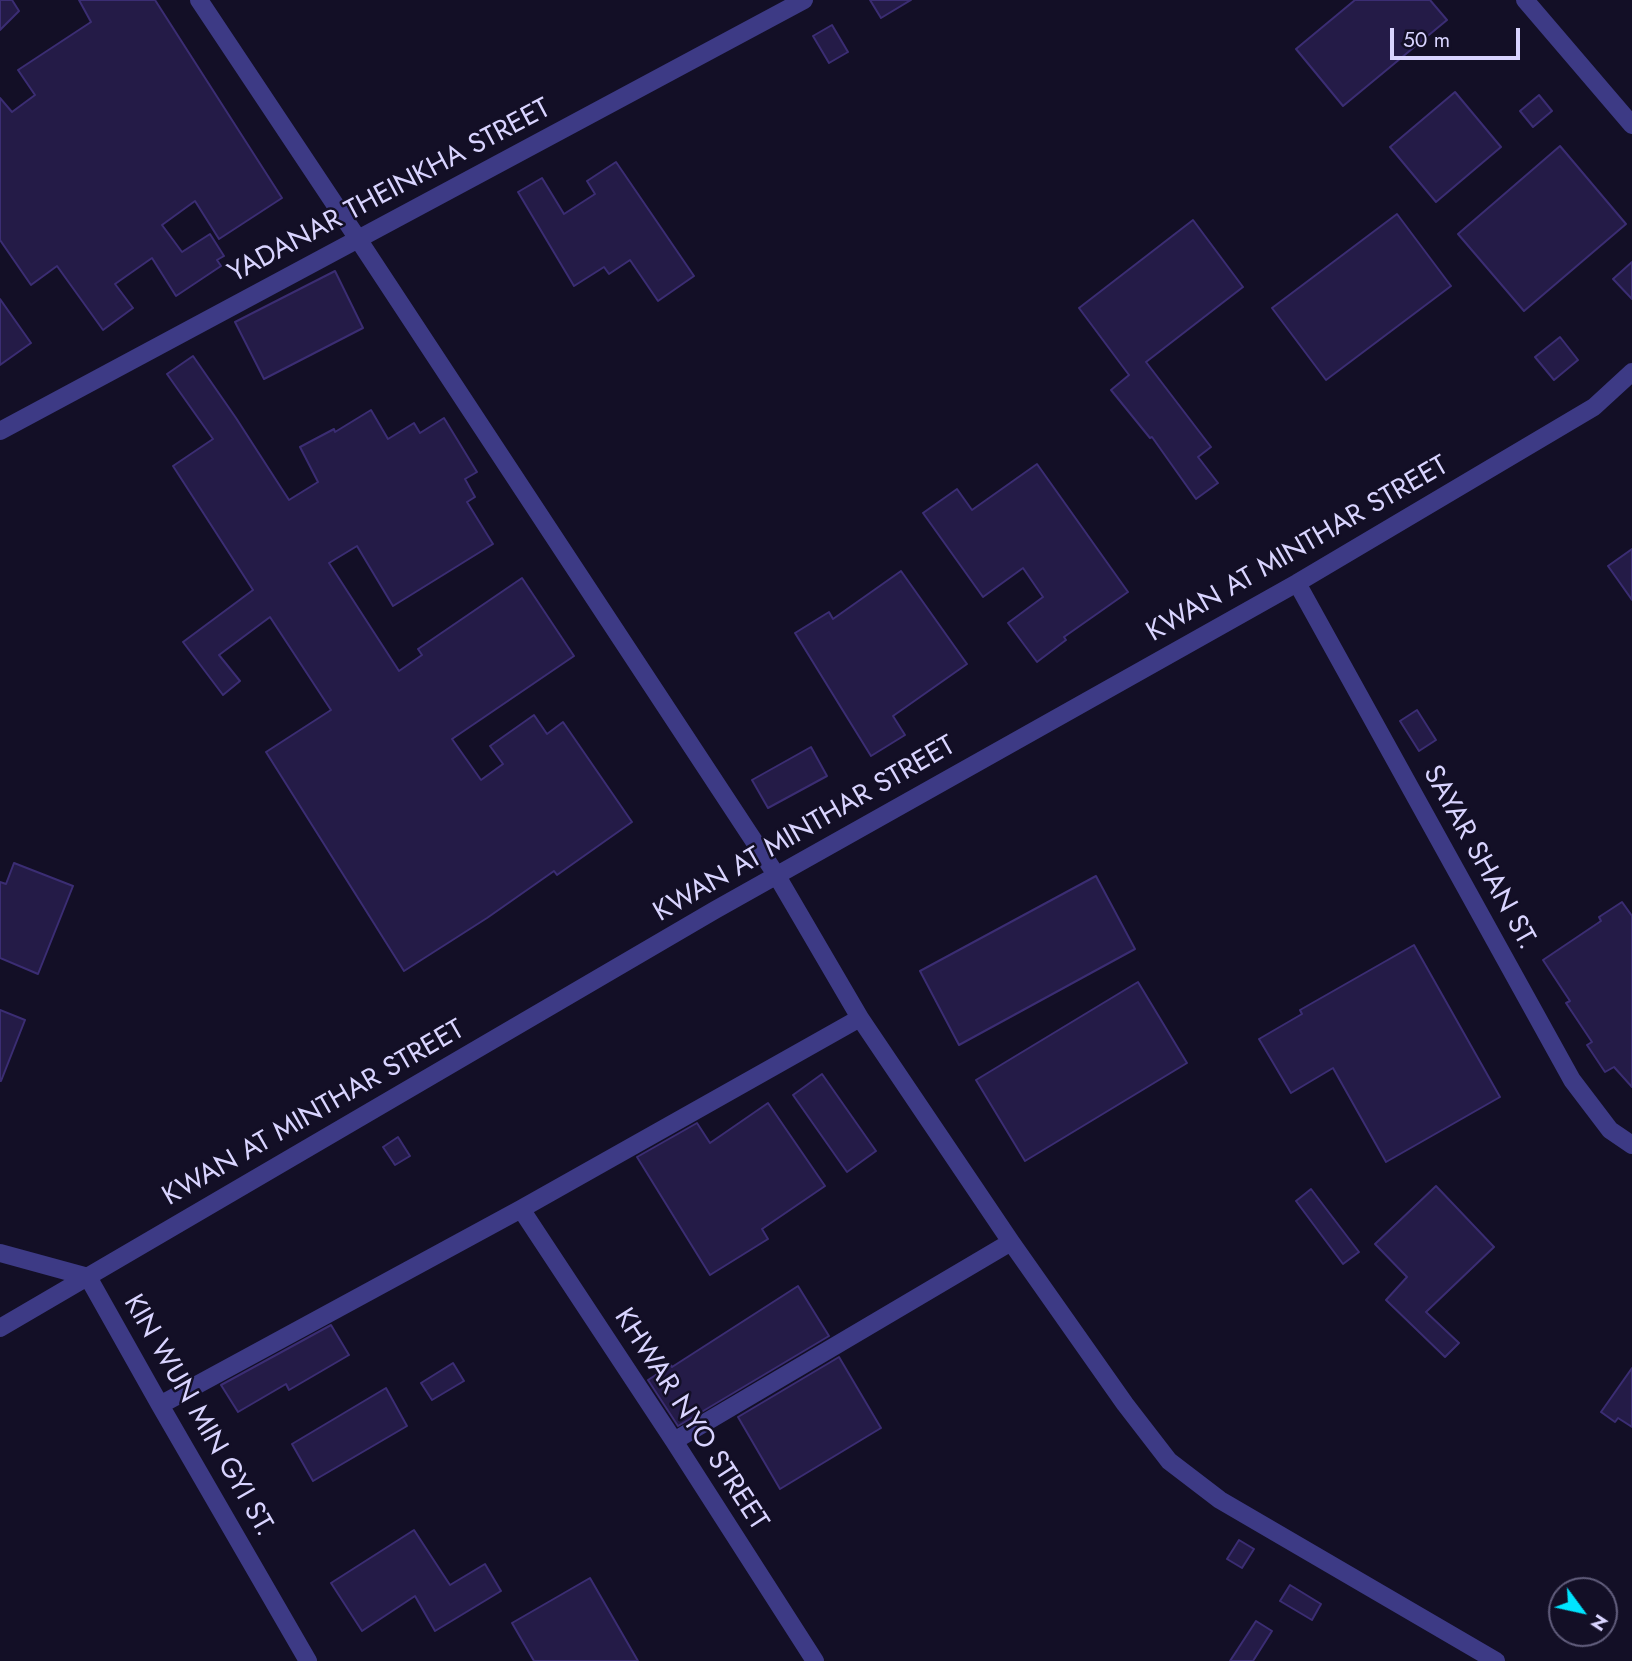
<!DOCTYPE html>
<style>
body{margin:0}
#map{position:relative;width:1632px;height:1661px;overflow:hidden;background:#130f26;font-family:Jost,sans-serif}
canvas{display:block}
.north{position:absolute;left:1548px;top:1577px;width:70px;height:70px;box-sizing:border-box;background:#130f26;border:2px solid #625e7d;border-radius:50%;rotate:123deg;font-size:19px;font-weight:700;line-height:28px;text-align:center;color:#d9d4ff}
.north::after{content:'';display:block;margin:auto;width:24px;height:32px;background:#00e5ff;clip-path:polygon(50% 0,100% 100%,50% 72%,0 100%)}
.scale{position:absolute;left:1390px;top:28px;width:130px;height:32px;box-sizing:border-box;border:4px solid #d9d4ff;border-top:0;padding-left:9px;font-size:21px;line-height:24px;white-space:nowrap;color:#d9d4ff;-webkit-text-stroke:5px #130f26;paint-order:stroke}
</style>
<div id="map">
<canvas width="1632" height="1661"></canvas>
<div class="north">N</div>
<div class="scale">50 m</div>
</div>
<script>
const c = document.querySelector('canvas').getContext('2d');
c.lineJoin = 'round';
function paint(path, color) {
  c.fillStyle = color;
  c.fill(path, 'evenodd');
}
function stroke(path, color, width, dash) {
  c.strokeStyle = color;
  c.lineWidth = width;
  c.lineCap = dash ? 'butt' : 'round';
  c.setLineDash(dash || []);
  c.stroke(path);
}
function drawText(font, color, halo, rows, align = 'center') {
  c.font = font + ' Jost,sans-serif';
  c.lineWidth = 5;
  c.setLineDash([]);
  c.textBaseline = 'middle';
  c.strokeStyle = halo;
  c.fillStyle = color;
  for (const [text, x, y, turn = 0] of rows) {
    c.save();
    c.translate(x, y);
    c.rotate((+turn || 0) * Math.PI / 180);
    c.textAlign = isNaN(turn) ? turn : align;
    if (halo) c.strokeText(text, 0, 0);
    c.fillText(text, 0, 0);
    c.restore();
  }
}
const building = new Path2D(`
 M0 0H12L19 11 0 30Z
 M79 0H155L282 198 219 239 195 201 162 225 182 252 210 234 224 256 217 260 221 266 176 296 152 258 115 284 133 308 103 330 57 266 31 285 0 240V98L12 112 35 95 18 70 91 22Z
 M870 0H911L881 18Z
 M1355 0H1430L1447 20 1343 106 1296 49Z
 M832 25 848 52 829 63 813 36Z
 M1455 92 1501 147 1436 202 1390 147Z
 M1539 95 1552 111 1533 127 1520 111Z
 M1560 146 1626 224 1524 311 1458 234Z
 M616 162 694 276 658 301 630 260 609 274 604 267 574 286 518 192 542 178 564 214 595 194 587 181Z
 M1397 214 1451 286 1326 380 1272 308Z
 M1193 220 1243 287 1146 362 1211 447 1198 457 1218 483 1196 499 1152 437 1150 438 1111 390 1129 375 1079 308Z
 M1632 262V299L1613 279Z
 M335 271 363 328 264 379 235 322Z
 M0 299 31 343 0 365Z
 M1560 337 1578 360 1554 380 1535 357Z
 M193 356 236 418 289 500 318 482 300 447 334 429 335 432 371 410 388 439 414 423 420 433 444 418 477 472 465 479 475 497 467 502 493 544 393 606 357 546 329 563 399 671 422 655 418 649 522 578 574 656 452 739 481 780 503 764 490 746 534 715 547 734 563 722 632 822 557 875 554 871 487 918 404 971 266 752 331 710 270 617 219 655 240 681 223 695 183 642 253 590 173 466 213 439 167 374Z
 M1037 464 1128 592 1064 637 1066 640 1037 662 1008 623 1043 597 1023 568 983 597 923 513 957 489 972 510Z
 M1632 549V600L1608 566Z
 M901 571 967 664 893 716 905 735 871 756 795 633 829 612 833 619Z
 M1417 710 1436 740 1419 751 1400 721Z
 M811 747 827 776 768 808 752 780Z
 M14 863 73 886 38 974 0 958V882L6 884Z
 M1096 876 1135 949 959 1045 920 971Z
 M1622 902 1632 916V1087L1614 1067 1605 1072 1587 1045 1592 1042 1566 1003 1570 1001 1543 960 1601 921 1599 917Z
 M1414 945 1500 1097 1386 1162 1333 1068 1291 1093 1259 1039 1302 1014 1300 1010Z
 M1138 982 1187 1063 1025 1161 976 1080Z
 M0 1010 25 1020 1 1081H0Z
 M822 1074 876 1151 847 1172 793 1095Z
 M768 1103 825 1186 762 1229 768 1239 710 1275 637 1157 697 1123 710 1143Z
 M398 1137 410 1156 395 1165 383 1147Z
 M1436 1186 1494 1247 1426 1312 1459 1343 1445 1357 1386 1300 1407 1277 1375 1244Z
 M1311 1189 1359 1252 1343 1264 1296 1201Z
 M798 1286 829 1336 678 1426 648 1380 671 1365 672 1367Z
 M331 1325 349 1355 289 1390 286 1384 238 1412 221 1385Z
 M839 1357 881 1428 780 1489 738 1417Z
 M453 1363 464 1381 432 1400 421 1383Z
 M1632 1368V1427L1618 1418 1615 1422 1601 1412Z
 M386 1388 407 1426 313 1481 292 1444Z
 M414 1530 450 1585 485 1564 501 1591 435 1631 415 1596 362 1631 331 1583Z
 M1239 1540 1254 1549 1242 1568 1227 1559Z
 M590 1578 638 1661H534L512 1623Z
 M1290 1585 1321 1604 1312 1620 1280 1601Z
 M1256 1621 1272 1631 1253 1661H1230Z`);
paint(building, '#241b47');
stroke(building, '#3b2d73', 2);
stroke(new Path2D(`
 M199 0 358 239 777 876 860 1018 1011 1242 1125 1404 1169 1461 1220 1500 1496 1661
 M1525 0 1632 125
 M0 431 804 0
 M1297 583 1572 1080 1610 1130 1632 1145
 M521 1209 674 1441 815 1661
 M0 1253 88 1277 160 1405 308 1661
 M0 1328 715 910 1297 583 1594 407 1632 372
 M160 1405 521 1209 860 1018
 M674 1441 1011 1242`), '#3d3a85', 18);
drawText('28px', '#d9d4ff', '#130f26', [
 ["YADANAR THEINKHA STREET",390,192,-28],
 ["KWAN AT MINTHAR STREET",1298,550,-30],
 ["KWAN AT MINTHAR STREET",805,830,-30],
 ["SAYAR SHAN ST.",1479,858,61],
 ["KWAN AT MINTHAR STREET",314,1114,-30],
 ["KIN WUN MIN GYI ST.",198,1416,60],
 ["KHWAR NYO STREET",690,1420,57]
]);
</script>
